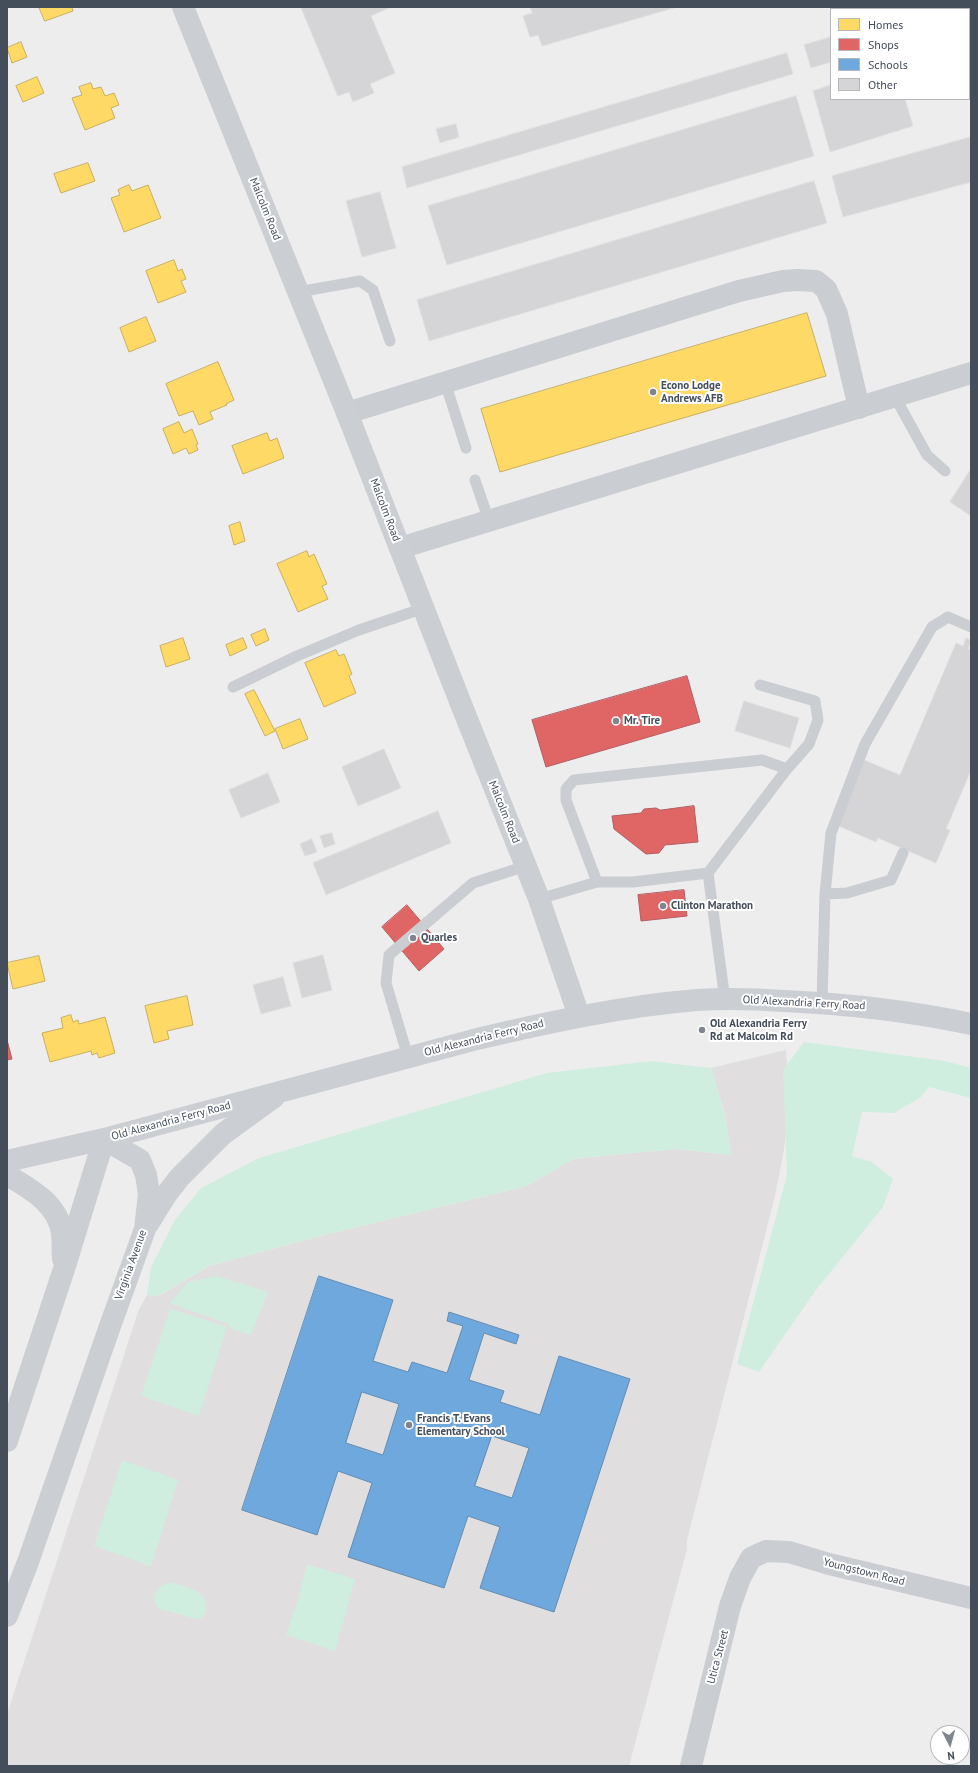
<!DOCTYPE html>
<style>
body{margin:0}
#map{position:relative;width:978px;height:1773px;overflow:hidden;background:#eeeded;font-family:"PT Sans",sans-serif}
canvas{display:block}
.frame{position:absolute;inset:0;border:8px solid #444d5a;pointer-events:none}
.legend{position:absolute;left:830px;top:8px;width:140px;height:92px;box-sizing:border-box;background:#fff;border:1px solid #b4b8bd;margin:0;padding:5px 7px;list-style:none;font-size:12px;color:#444d5a}
.legend li{display:flex;align-items:center;gap:8px;height:20px}
.legend b{width:20px;border:1px solid #b4b8bd}
.north{position:absolute;left:930px;top:1725px;width:40px;height:40px;box-sizing:border-box;background:#fff;border:1px solid #b4b8bd;border-radius:50%;rotate:174deg;font-size:11px;font-weight:700;line-height:16px;text-align:center;color:#444d5a}
.north::after{content:'';display:block;margin:auto;width:14px;height:18px;background:#80858d;clip-path:polygon(50% 0,100% 100%,50% 72%,0 100%)}
</style>
<div id="map">
<canvas width="978" height="1773"></canvas>
<div class="frame"></div>
<ul class="legend">
<li><b style="height:11px;background:#ffd966"></b>Homes</li>
<li><b style="height:11px;background:#e06666"></b>Shops</li>
<li><b style="height:11px;background:#6fa8dc"></b>Schools</li>
<li><b style="height:11px;background:#d5d5d7"></b>Other</li>
</ul>
<div class="north">N</div>
</div>
<script>
const c = document.querySelector('canvas').getContext('2d');
c.lineJoin = 'round';
function paint(path, color) {
  c.fillStyle = color;
  c.fill(path, 'evenodd');
}
function stroke(path, color, width, dash) {
  c.strokeStyle = color;
  c.lineWidth = width;
  c.lineCap = dash ? 'butt' : 'round';
  c.setLineDash(dash || []);
  c.stroke(path);
}
function drawText(font, color, halo, rows, align = 'center') {
  c.font = font + ' "PT Sans",sans-serif';
  c.lineWidth = 4;
  c.setLineDash([]);
  c.textBaseline = 'middle';
  c.strokeStyle = halo;
  c.fillStyle = color;
  for (const [text, x, y, turn = 0] of rows) {
    c.save();
    c.translate(x, y);
    c.rotate((+turn || 0) * Math.PI / 180);
    c.textAlign = isNaN(turn) ? turn : align;
    if (halo) c.strokeText(text, 0, 0);
    c.fillText(text, 0, 0);
    c.restore();
  }
}
paint(new Path2D(`
 M786 1050 790 1101 784 1149 775 1196 687 1540V1549L629 1766H7V1714L139 1309 147 1295 159 1296 209 1266 328 1234 527 1186 573 1159 675 1149 731 1155 725 1114 711 1068Z`), '#e0dedf');
paint(new Path2D(`
 M804 1042 945 1061 971 1068V1098L929 1087 920 1098 894 1113 862 1112 852 1156 872 1162 893 1179 883 1207 816 1290 759 1372 737 1364 787 1175 783 1070Z
 M652 1061 711 1068 725 1114 731 1155 675 1149 573 1159 527 1186 328 1234 209 1266 158 1296 147 1295 151 1267 175 1220 201 1188 259 1158 547 1073Z
 M217 1276 268 1292 251 1335 232 1329 228 1324 170 1303 188 1282Z
 M170 1309 227 1327 199 1416 141 1396Z
 M122 1460 178 1480 151 1566 94 1546Z
 M307 1564 355 1579 335 1651 286 1635 297 1603Z
 M168 1583C178 1583 197 1589 203 1597 209 1606 208 1618 197 1619L160 1609C149 1600 155 1587 168 1583Z`), '#d0eedf');
const homes = new Path2D(`
 M39 7H72L73 11 45 21Z
 M21 42 27 57 12 63 7 48Z
 M37 77 44 93 23 102 16 86Z
 M91 83 93 89 101 87 105 96 114 93 119 105 111 108 115 118 85 130 72 98 82 95 79 87Z
 M88 163 95 181 61 193 54 174Z
 M129 185 132 191 148 185 161 218 124 232 111 198 120 195 118 190Z
 M174 260 178 271 182 269 186 279 181 281 186 292 158 303 146 271Z
 M807 313 826 376 500 472 481 409Z
 M146 317 156 341 129 352 120 328Z
 M218 362 234 400 226 404 227 405 210 412 213 419 199 425 193 411 179 416 166 384Z
 M179 422 184 433 192 429 198 444 196 445 198 450 189 454 186 448 173 454 163 429Z
 M267 433 270 441 277 438 284 458 243 474 232 446Z
 M240 522 245 541 234 545 229 526Z
 M307 551 309 557 314 554 327 584 322 586 328 599 298 612 277 564Z
 M265 629 269 640 256 646 251 635Z
 M183 638 190 659 166 667 160 646Z
 M243 638 247 648 230 656 226 645Z
 M336 650 339 656 344 654 352 674 349 676 356 693 324 707 305 663Z
 M254 690 275 731 265 736 245 694Z
 M300 719 308 739 283 749 275 729Z
 M39 956 45 981 13 989 7 963Z
 M187 996 193 1025 167 1031 169 1039 154 1043 145 1006Z
 M71 1015 73 1022 78 1020 79 1024 105 1017 115 1053 99 1058 97 1053 92 1055 91 1051 50 1062 42 1033 63 1028 61 1018Z`);
paint(homes, '#ffd966');
stroke(homes, '#c7af62', 1);
const shops = new Path2D(`
 M687 676 700 722 546 767 532 720Z
 M694 806 698 842 665 845 659 853 646 854 614 829 612 816 641 813 644 809 656 808 660 810Z
 M684 890 687 916 641 921 638 895Z
 M407 905 444 949 419 971 382 927Z
 M7 1040 12 1059 7 1060Z`);
paint(shops, '#e06666');
stroke(shops, '#b15e62', 1);
const schools = new Path2D(`
 M319 1276 393 1300 373 1361 408 1372 412 1362 447 1373 463 1326 447 1321 449 1312 519 1335 516 1344 484 1333 469 1380 504 1391 500 1402 540 1415 559 1356 630 1379 554 1612 480 1588 500 1527 468 1516 444 1588 348 1557 372 1483 338 1471 317 1535 242 1510ZM362 1392 399 1404 383 1455 346 1443ZM492 1436 529 1448 512 1498 475 1486Z`);
paint(schools, '#6fa8dc');
stroke(schools, '#628db5', 1);
const building = new Path2D(`
 M301 7H391L371 16 395 73 370 84 374 93 353 102 349 92 338 96Z
 M530 7H677L542 46 538 35 530 37 523 16 532 13Z
 M831 37V62L811 68 804 45Z
 M787 53 793 74 407 188 402 167Z
 M831 85V99H905L913 126 830 152 813 91Z
 M796 96 814 156 447 265 428 206Z
 M456 124 459 137 440 143 436 129Z
 M971 137V182L843 217 832 176Z
 M814 181 827 223 429 341 417 300Z
 M380 192 396 248 362 257 346 201Z
 M971 469V516L950 502Z
 M966 638 971 640 968 649 971 650V770L946 829 950 830 936 863 878 838 876 842 836 825 864 760 900 775 956 643 963 646Z
 M744 701 799 718 790 748 735 731Z
 M384 749 401 788 358 806 342 767Z
 M268 773 280 802 241 818 229 790Z
 M438 811 451 843 326 895 313 863Z
 M332 833 335 844 324 848 320 836Z
 M312 839 317 852 305 856 300 844Z
 M323 955 332 990 302 998 293 963Z
 M283 977 291 1006 261 1014 253 985Z`);
paint(building, '#d5d5d7');
stroke(building, '#dfdfe0', 1);
const highway = new Path2D(`
 M952 7 953 9
 M969 25 971 27`);
stroke(highway, '#b2b5bd', 24);
stroke(new Path2D(`
 M298 292 360 281 373 290 390 341
 M445 382 466 448
 M895 397 927 455 945 471
 M475 480 489 521
 M233 687 297 656 359 630 424 608
 M708 873 787 769 809 744 818 720 815 701 760 685
 M597 882H633L708 873 725 1000
 M825 894 847 893 891 880 903 853
 M539 899 597 882 566 800V789L574 780 762 760 787 769
 M822 1003 825 894 831 833 865 744 932 627 948 617 971 627
 M408 1057 386 983 389 955 473 883 526 866`), '#cacdd1', 11);
stroke(new Path2D(`
 M347 413 739 291 783 281 798 280 816 281 826 289 837 314 859 408
 M400 548 971 373
 M691 1766 730 1606 740 1578 751 1558 766 1551 789 1552 829 1564 971 1598`), '#cacdd1', 22);
stroke(new Path2D(`
 M183 7 347 413 461 704 539 899 579 1016
 M7 1161 104 1139 477 1039C550 1022 623 1006 697 1000 727 998 756 999 785 1001 848 1004 910 1011 971 1024
 M7 1175C29 1188 59 1204 62 1234 63 1242 62 1250 63 1259
 M148 1224 166 1195 179 1178 223 1134 274 1097
 M7 1441 64 1269 104 1139 140 1160 146 1175 149 1194 145 1229 110 1326 28 1562 7 1616`), '#cbced2', 22);
stroke(highway, '#bbbfc5', 22);
for (const [x, y, r, color] of [
 [653,392,4,"#80858d"],
 [616,721,4,"#80858d"],
 [663,906,4,"#80858d"],
 [413,938,4,"#80858d"],
 [702,1030,4,"#80858d"],
 [409,1425,4,"#80858d"]
]) {
  const dot = new Path2D();
  dot.arc(x, y, r, 0, 2 * Math.PI);
  c.fillStyle = color;
  c.fill(dot);
  stroke(dot, '#fff', 1.5);
}
drawText('11px', '#444d5a', '#fff', [
 ["Malcolm Road",265,209,68],
 ["Malcolm Road",385,510,69],
 ["Malcolm Road",504,812,68],
 ["Old Alexandria Ferry Road",804,1003,3],
 ["Old Alexandria Ferry Road",484,1038,-14],
 ["Old Alexandria Ferry Road",171,1121,-15],
 ["Virginia Avenue",131,1265,-70],
 ["Youngstown Road",864,1572,14],
 ["Utica Street",718,1657,-75]
]);
drawText('bold 11px', '#444d5a', '#fff', [
 ["Econo Lodge",661,386],
 ["Andrews AFB",661,399],
 ["Mr. Tire",624,721],
 ["Clinton Marathon",671,906],
 ["Quarles",421,938],
 ["Old Alexandria Ferry",710,1024],
 ["Rd at Malcolm Rd",710,1037],
 ["Francis T. Evans",417,1419],
 ["Elementary School",417,1432]
], 'left');
</script>
